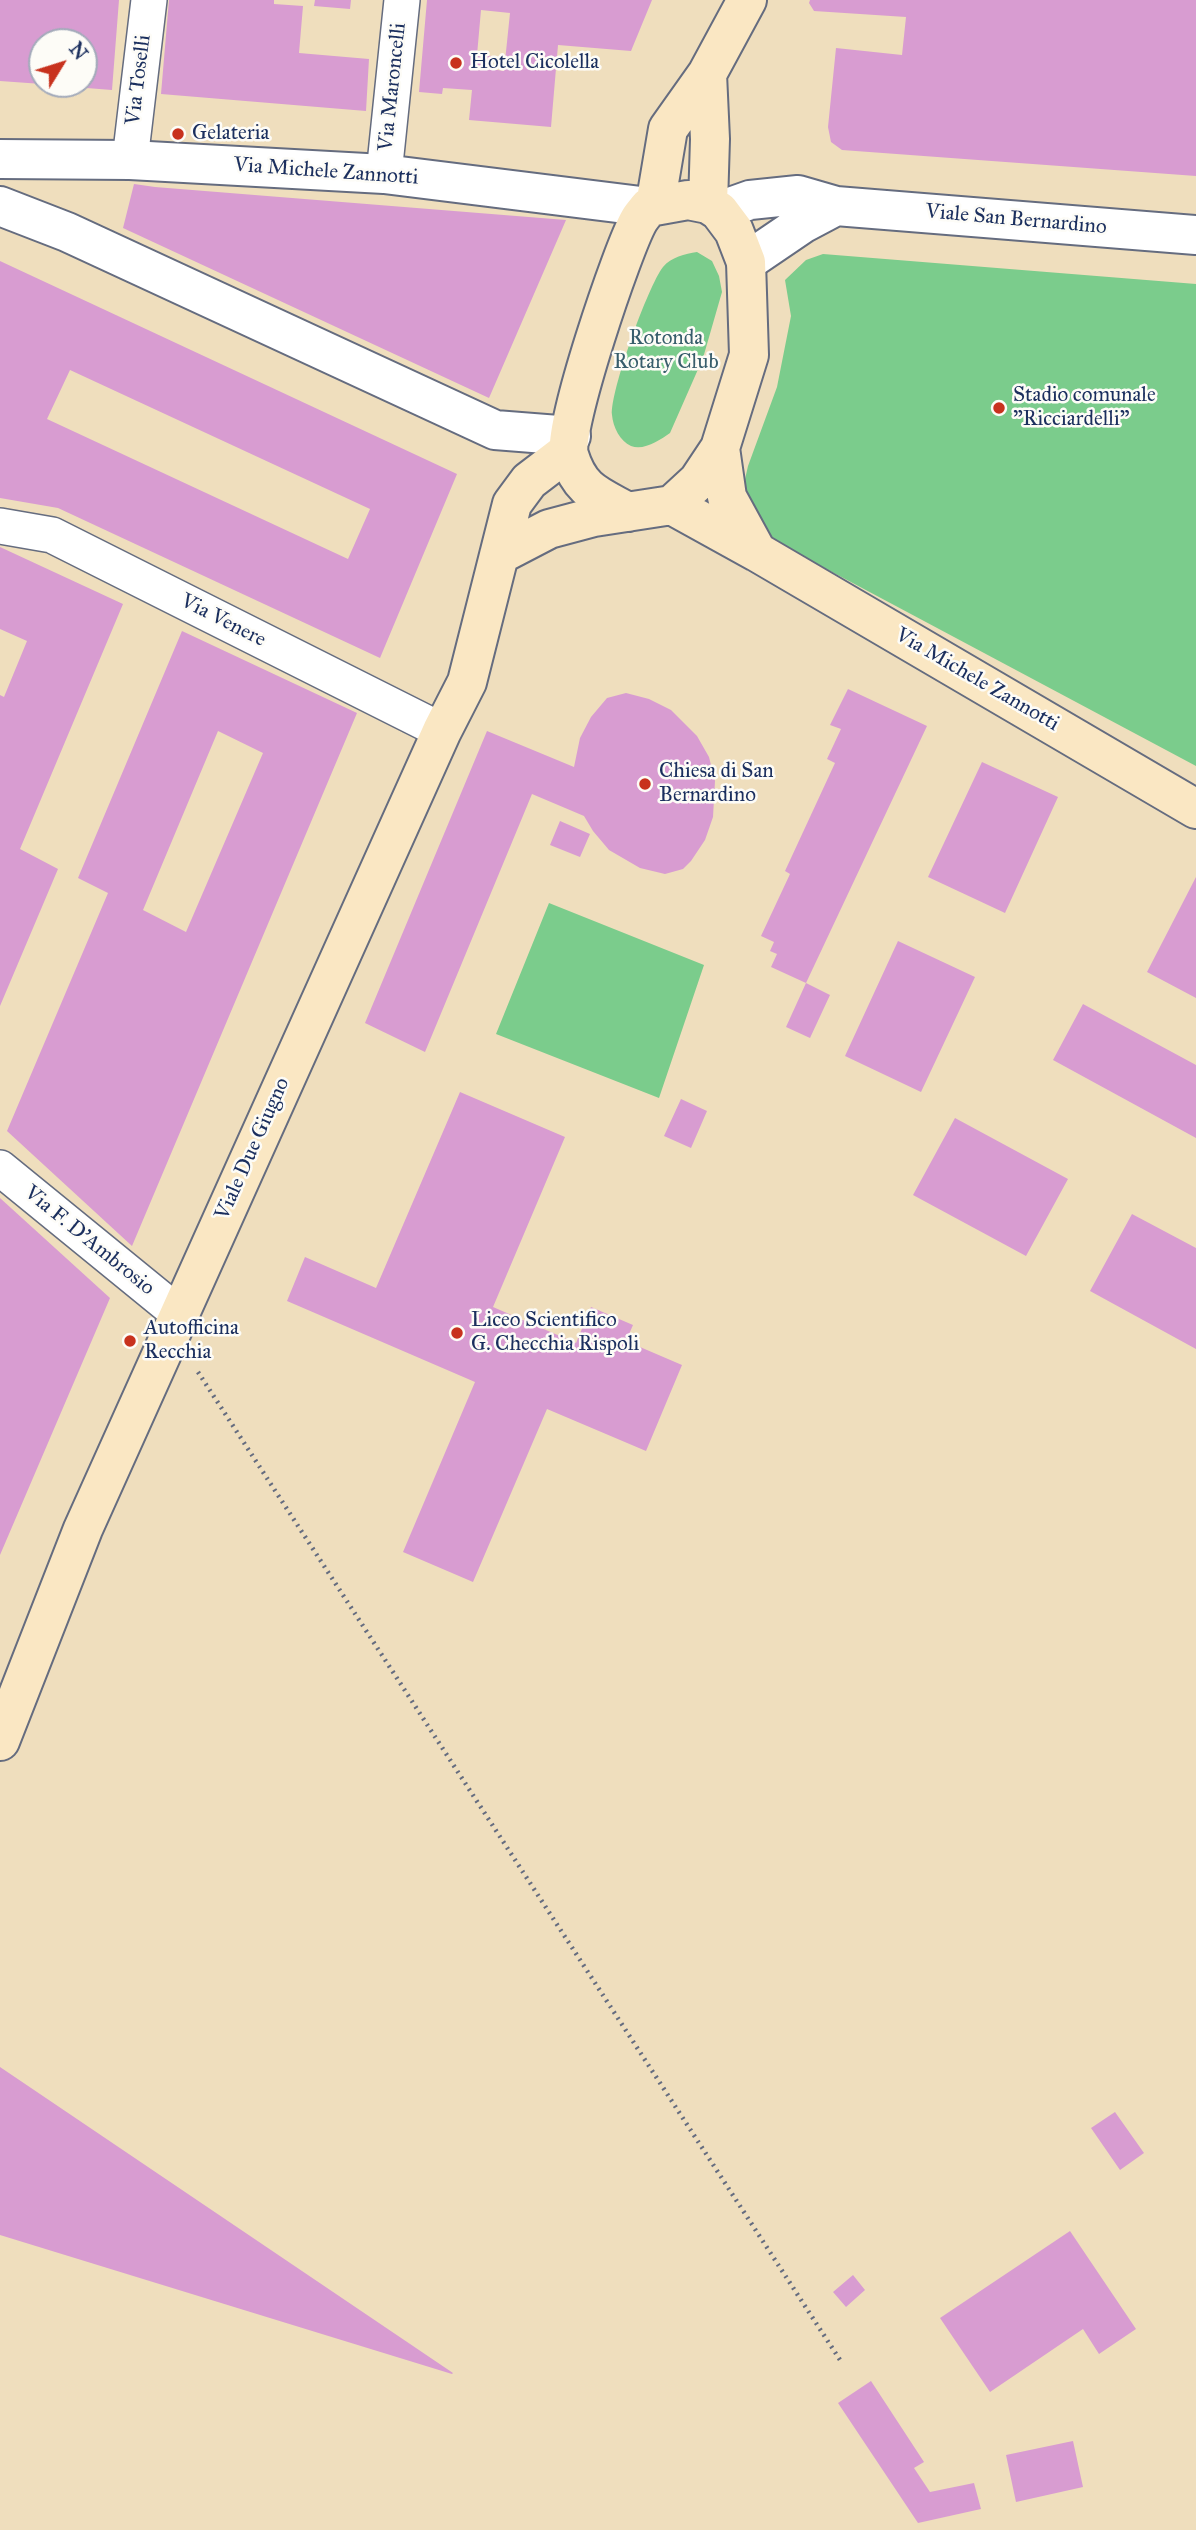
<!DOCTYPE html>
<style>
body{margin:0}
#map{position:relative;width:1196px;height:2530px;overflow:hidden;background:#efdebd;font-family:"IM FELL Great Primer",serif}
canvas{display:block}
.north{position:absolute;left:28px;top:28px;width:70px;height:70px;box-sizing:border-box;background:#fdfcf7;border:2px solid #a3aaba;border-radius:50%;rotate:52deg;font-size:19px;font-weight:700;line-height:28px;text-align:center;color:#1b2f5e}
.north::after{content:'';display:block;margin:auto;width:24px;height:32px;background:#c8321e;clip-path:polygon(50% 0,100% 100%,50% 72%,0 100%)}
</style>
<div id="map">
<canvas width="1196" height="2530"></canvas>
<div class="north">N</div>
</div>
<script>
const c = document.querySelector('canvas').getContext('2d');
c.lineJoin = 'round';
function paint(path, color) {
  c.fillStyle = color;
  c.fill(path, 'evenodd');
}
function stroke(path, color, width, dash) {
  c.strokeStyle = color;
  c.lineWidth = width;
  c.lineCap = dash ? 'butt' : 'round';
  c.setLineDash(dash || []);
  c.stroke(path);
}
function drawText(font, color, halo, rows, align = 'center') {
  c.font = font + ' "IM FELL Great Primer",serif';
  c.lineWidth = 5;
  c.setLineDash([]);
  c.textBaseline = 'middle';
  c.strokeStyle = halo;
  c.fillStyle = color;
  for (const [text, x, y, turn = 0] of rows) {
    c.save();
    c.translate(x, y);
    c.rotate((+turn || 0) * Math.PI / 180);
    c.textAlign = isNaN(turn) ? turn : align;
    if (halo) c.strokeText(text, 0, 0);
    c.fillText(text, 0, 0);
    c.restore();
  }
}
paint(new Path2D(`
 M697 252 712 261 719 276 722 292 703 358 670 433C660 440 644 451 631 446 620 441 613 427 612 415 610 392 648 286 663 267 671 257 685 254 697 252Z
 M823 254 1196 284V766L757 532 741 497 748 466 777 387 791 316 785 280 806 260Z
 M549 903 704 965 659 1098 496 1034Z`), '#7bcc8c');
paint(new Path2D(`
 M0 0H119L112 90 61 86V84H84V42H42V84L0 81Z
 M169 0H274V4L303 6 299 53 369 59 366 111 161 94Z
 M315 0H351L350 9 314 6Z
 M427 0H652L631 51 558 45 551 127 469 120 472 90 443 88 442 94 419 92ZM481 10 510 13 504 71 491 69 492 56 477 55Z
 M810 0H1196V176L842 150 831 142 828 127 836 48 902 55 906 17 814 11 809 3Z
 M134 184 155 187 566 220 489 398 123 228Z
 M0 261 457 474 380 658 58 508 0 498ZM70 370 370 509 348 559 47 419Z
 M0 547 123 604 20 849 58 869 0 1006V695L4 697 27 641 0 629Z
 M182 631 357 713 132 1246 7 1131 108 893 78 878ZM218 731 263 753 186 932 143 910Z
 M848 689 927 726 806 983 771 967 777 954 770 951 774 942 761 936 790 874 785 871 835 763 827 759 841 729 830 725Z
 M626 693 649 699 671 710 697 736 709 757 715 781 713 817 705 840 691 861 683 869 665 874 640 868 609 850 593 831 584 816 532 794 425 1052 365 1023 487 731 574 767 580 738 591 717 607 698Z
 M982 762 1058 797 1005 913 928 877Z
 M560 821 590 834 580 857 550 845Z
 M1196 877V998L1147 972Z
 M898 941 975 977 921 1092 845 1056Z
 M806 983 830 995 810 1038 786 1027Z
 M1083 1004 1196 1065V1138L1053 1060Z
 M460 1092 565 1137 493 1307 576 1343 591 1307 633 1325 626 1341 682 1365 646 1451 547 1409 473 1582 403 1552 475 1382 287 1301 305 1257 376 1288Z
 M681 1099 707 1111 691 1148 664 1136Z
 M955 1118 1068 1179 1026 1256 913 1195Z
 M0 1198 110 1298 0 1555Z
 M1132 1214 1196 1248V1349L1090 1291Z
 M0 2067 453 2373 452 2374 0 2235Z
 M1115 2112 1144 2153 1120 2170 1091 2128Z
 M1070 2231 1136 2329 1099 2354 1083 2329 990 2392 940 2318Z
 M853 2275 865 2290 846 2307 833 2292Z
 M871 2381 924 2462 914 2468 930 2492 974 2483 981 2509 918 2523 838 2403Z
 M1073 2441 1083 2487 1016 2502 1006 2455Z`), '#d89cd1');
const minor = new Path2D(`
 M130 160 149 0
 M384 174 402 0
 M0 526 52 535 442 731
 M0 1168 179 1314`);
const tertiary = new Path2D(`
 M0 159 130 160 384 174 649 207
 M0 206 67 232 495 430 571 436
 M719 211 750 200 798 195 836 206 1196 235
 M746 262 802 224 836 206`);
const secondary = new Path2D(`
 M707 74 710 139 708 204
 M655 206 668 129 707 74 747 0
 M720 448 727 497 757 552
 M672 505 757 552 1196 809
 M499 555 549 529 594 517 672 505 698 481 720 448 749 355 746 262 734 231 719 211 708 204 688 200 649 207C646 211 642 215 639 220 623 247 561 431 569 455 580 491 597 495 628 512
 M0 1741 83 1529 442 731 467 682 512 504 529 481 567 452`);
stroke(minor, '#656c7f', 38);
stroke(tertiary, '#656c7f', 42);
stroke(secondary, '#656c7f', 42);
stroke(new Path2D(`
 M198 1372 842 2363`), '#656c7f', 4.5, [2, 5]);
stroke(minor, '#fff', 35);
stroke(tertiary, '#fff', 38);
stroke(secondary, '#fae7c3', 38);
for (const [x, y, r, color] of [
 [456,63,7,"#c8321e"],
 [178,134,7,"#c8321e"],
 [999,408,7,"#c8321e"],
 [645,784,7,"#c8321e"],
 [457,1333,7,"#c8321e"],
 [130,1341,7,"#c8321e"]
]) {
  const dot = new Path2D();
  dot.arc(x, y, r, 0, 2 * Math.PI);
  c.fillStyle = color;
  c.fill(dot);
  stroke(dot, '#fdfcf7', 2.5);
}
drawText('21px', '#1b2f5e', '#fdfcf7', [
 ["Hotel Cicolella",470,63],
 ["Gelateria",192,134],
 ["Stadio comunale",1013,396],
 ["\"Ricciardelli\"",1013,420],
 ["Chiesa di San",659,772],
 ["Bernardino",659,796],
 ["Liceo Scientifico",471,1321],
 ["G. Checchia Rispoli",471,1345],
 ["Autofficina",144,1329],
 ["Recchia",144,1353]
], 'left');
drawText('21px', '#1b2f5e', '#fdfcf7', [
 ["Via Toselli",139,80,-83],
 ["Via Maroncelli",393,87,-84],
 ["Via Michele Zannotti",326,172,4],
 ["Viale San Bernardino",1016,220,5],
 ["Via Venere",223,621,27],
 ["Via Michele Zannotti",977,680,30],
 ["Viale Due Giugno",253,1149,-66],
 ["Via F. D'Ambrosio",89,1241,39]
]);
drawText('21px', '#385e6c', '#fdfcf7', [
 ["Rotonda",666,339],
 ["Rotary Club",666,363]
]);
</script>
